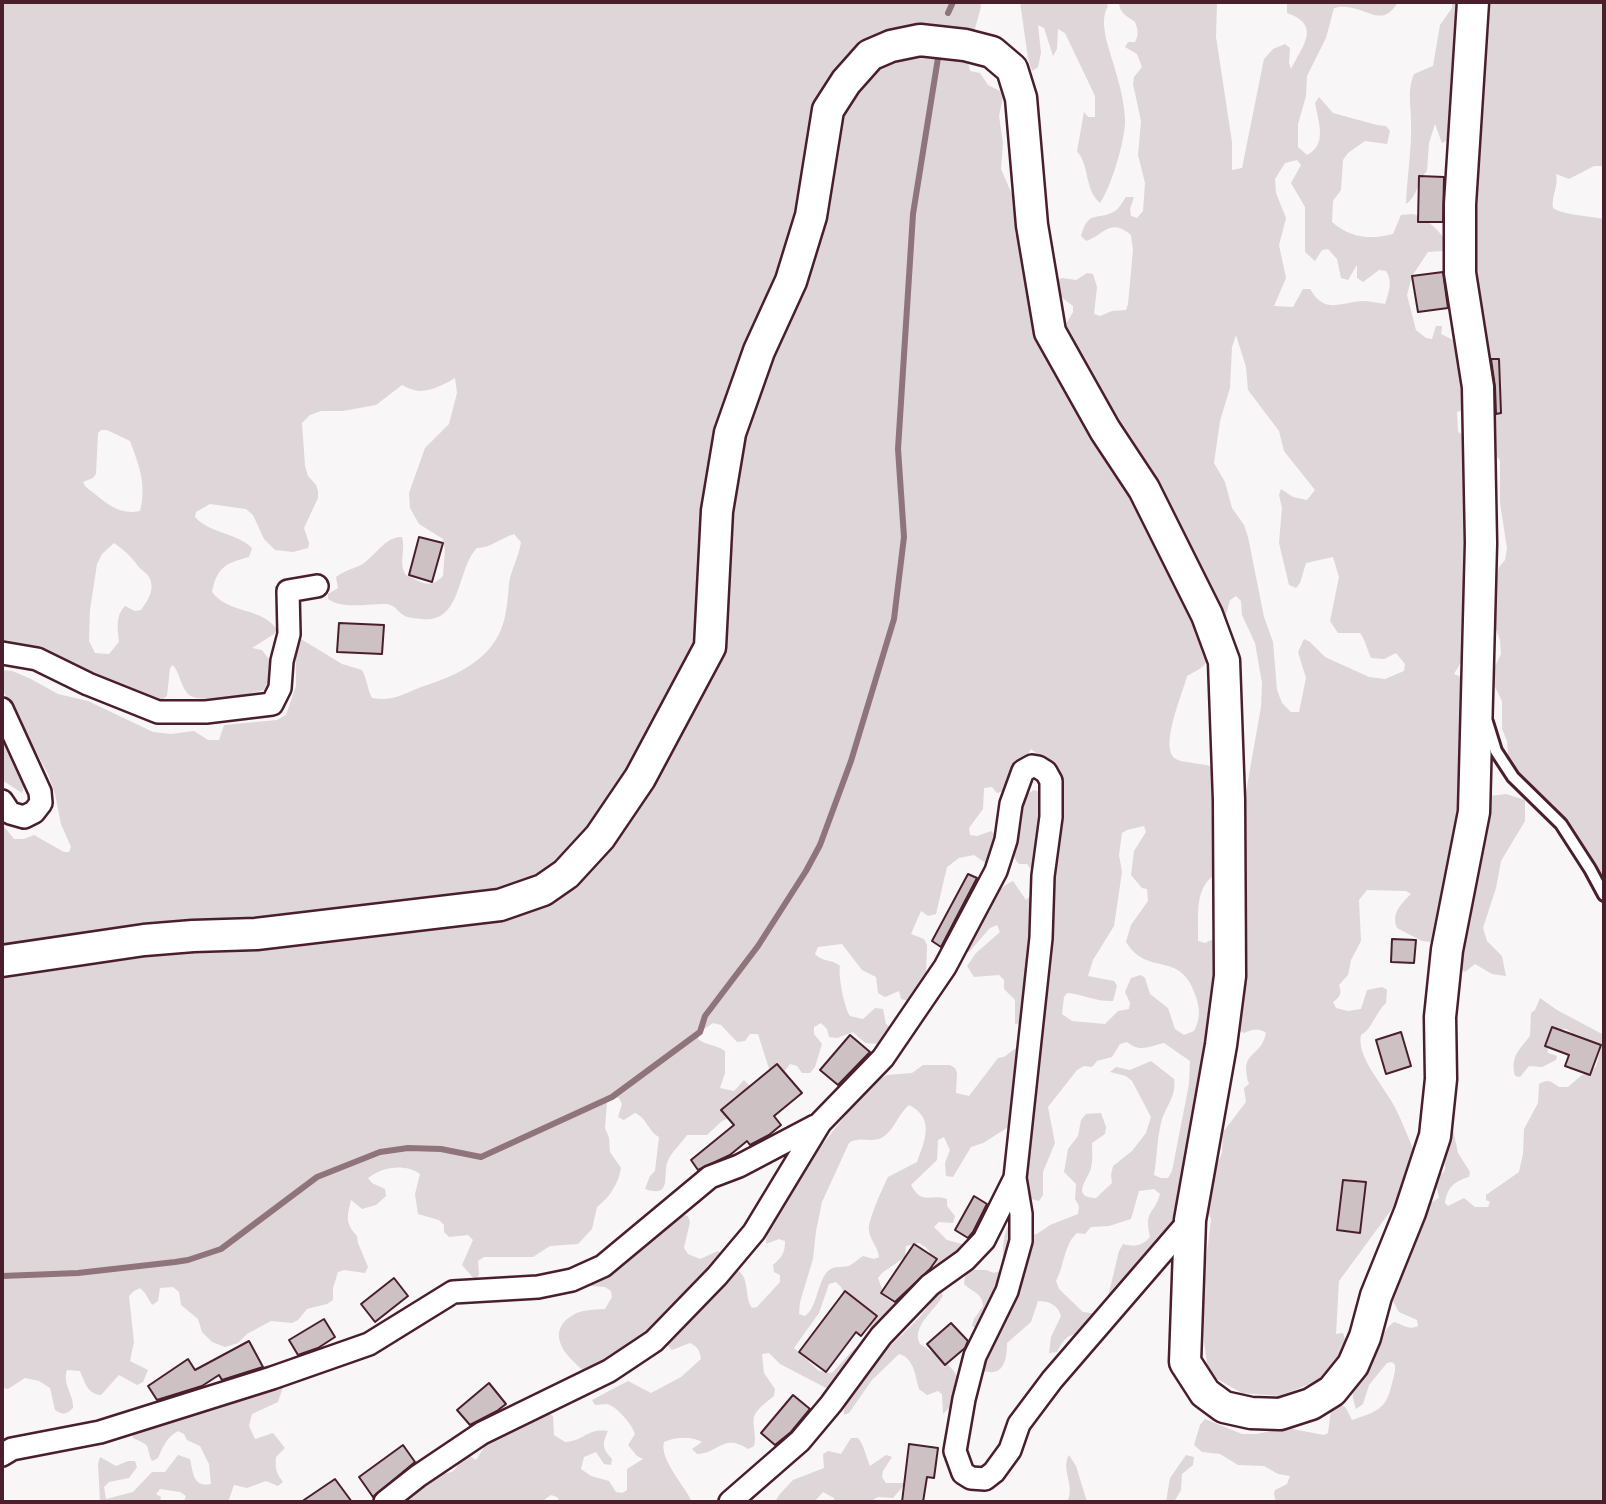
<!DOCTYPE html>
<style>
body{margin:0}
#map{position:relative;width:1606px;height:1504px;overflow:hidden;background:#f8f6f7;font-family:"Comic Neue",sans-serif}
canvas{display:block}
.frame{position:absolute;inset:0;border:4px solid #4a1f2b;pointer-events:none}
</style>
<div id="map">
<canvas width="1606" height="1504"></canvas>
<div class="frame"></div>
</div>
<script>
const c = document.querySelector('canvas').getContext('2d');
c.lineJoin = 'round';
function paint(path, color) {
  c.fillStyle = color;
  c.fill(path, 'evenodd');
}
function stroke(path, color, width, dash) {
  c.strokeStyle = color;
  c.lineWidth = width;
  c.lineCap = dash ? 'butt' : 'round';
  c.setLineDash(dash || []);
  c.stroke(path);
}
paint(new Path2D(`
 M2 2H980L981 7 967 57 970 71 980 73 988 85 1000 91 1003 97 999 116 1003 143 1001 169 1017 206 1015 233 1023 251 1059 383 1083 424 1127 485 1135 507 1154 531 1198 630C1200 658 1223 658 1187 676 1183 693 1158 749 1176 759 1182 763 1203 763 1213 767L1217 873C1193 888 1199 915 1198 941L1205 943 1211 940 1221 945 1183 1214 1106 1305 1119 1251 1123 1244C1135 1247 1142 1246 1150 1237 1144 1208 1154 1216 1160 1194L1154 1189 1139 1191 1131 1219 1109 1226 1091 1227 1085 1234 1077 1233C1064 1244 1064 1267 1056 1281L1059 1289 1083 1312 1097 1314 1094 1333C1072 1334 1067 1332 1057 1352L1049 1353 1051 1337 1061 1316C1058 1305 1049 1301 1038 1301L1031 1322 1007 1343C1007 1359 1004 1377 984 1371L991 1340 1020 1284 1013 1280 979 1330 972 1326 974 1319 983 1306C982 1292 973 1293 964 1284L965 1276 971 1270H986L994 1273 1002 1270C1004 1254 1001 1227 1014 1219L1030 1235 1037 1234 1050 1225 1078 1214 1079 1206 1075 1199 1076 1184 1064 1172 1068 1149 1078 1136 1081 1120 1086 1114 1101 1113 1106 1127 1105 1134 1092 1143C1092 1151 1093 1160 1091 1168 1088 1180 1070 1197 1096 1198L1112 1183 1111 1175 1113 1166 1132 1151 1146 1133 1151 1117 1132 1081 1126 1076 1110 1072 1116 1067 1130 1070 1151 1061 1174 1079C1177 1096 1165 1107 1161 1123 1157 1139 1157 1158 1154 1175L1161 1178H1168L1172 1171 1189 1084 1190 1061 1164 1043C1150 1046 1140 1053 1127 1042L1120 1044 1112 1057 1097 1061 1092 1067 1084 1066 1077 1070 1048 1107 1055 1143 1043 1172V1195L1039 1201 1031 1199 1027 1192 1024 1167 1043 1022 1038 1016 1024 1023 1015 1024V1000L1004 989V980L999 975 974 977 967 966 976 953 1000 932 997 925 990 928 969 952 962 953C974 929 987 893 1013 881L1026 900 1031 895 1032 871 1027 864H1019C1004 847 1019 839 1022 822 1024 814 1020 806 1021 798L1034 790 1042 793 1055 822 1064 810 1054 767 1031 749 1004 791 997 793 992 787 984 788 983 809 969 828 970 835 977 836 991 831 996 836 987 864 974 855 959 858 947 867 936 914 928 916 921 911 911 934 924 939 927 945 926 976 908 1001 901 999 899 991 885 997 878 993 876 977 862 970 842 944 818 947 815 954C822 962 832 959 840 966 838 976 844 1007 850 1016L863 1019 875 1008 883 1009 886 1024 891 1028 880 1044 865 1043 853 1032 837 1038 829 1037 827 1029 821 1023 814 1027V1034L822 1044 815 1067 810 1073H802L797 1066 790 1064 781 1076 770 1072 758 1034H750L745 1041 737 1042 721 1025 713 1023 700 1032 698 1039C706 1046 716 1044 725 1051V1073L720 1088 734 1091 744 1080 750 1086 745 1111 722 1121 707 1135H687C681 1144 670 1153 667 1163 663 1177 672 1198 645 1189L650 1176 655 1171 659 1137C648 1131 647 1118 635 1113L624 1120 618 1117 622 1104 619 1098 612 1097 607 1102 605 1128 609 1138 610 1152 621 1168C619 1183 609 1198 597 1207L592 1229 578 1244 550 1246 533 1257H484L478 1261 479 1274 476 1281 462 1265 473 1240 468 1235 449 1237 444 1232V1225L439 1220 418 1214 415 1194 420 1174C405 1163 382 1167 368 1178L372 1183 385 1189 386 1196 376 1205 362 1209 351 1200C347 1217 345 1223 357 1236L358 1243 368 1267 365 1273 344 1270 338 1272 333 1288V1300L327 1304 307 1309 298 1320 292 1323 271 1321 247 1334 238 1343 225 1347 212 1342 202 1332 198 1319 181 1305 179 1292 173 1287 160 1288 158 1301 152 1305 145 1293 140 1288 134 1291 129 1296 134 1342 130 1361 148 1370 143 1382 137 1385 119 1375 101 1395C87 1394 85 1382 80 1371L67 1370C62 1384 74 1395 73 1408 66 1415 62 1415 55 1410L50 1388 39 1381 25 1378 8 1389 2 1388V824L14 839H24L34 835 64 852H69L71 847 61 824 55 794 48 774 2 689V670L12 671 29 678 58 694 88 701 153 732 171 734 194 731 208 740H219L224 725 277 720 286 715 296 686V636L342 664 362 670C367 679 367 688 372 698 394 702 404 693 424 686 457 675 493 660 504 621 507 609 508 596 509 584 511 569 519 557 521 542L514 534C501 538 490 548 477 548 456 569 463 624 421 619 416 618 409 618 405 616 398 613 396 605 387 604 369 603 343 610 328 599V594L338 588 336 577C344 571 352 569 361 565 375 557 385 536 402 537 406 550 398 564 406 575 422 582 429 590 443 576L445 550 443 539 419 524 410 508 409 493 425 448 449 424 457 393 455 378C445 384 427 394 414 390 410 389 406 387 402 385L376 405 343 411H321L310 415 302 423 305 466 308 476 316 485 318 491V498L304 528 309 543 308 548 293 552 275 550 264 539 253 515 246 509 210 504 196 512 195 517C210 534 236 532 252 548L249 557C226 563 217 567 212 592 228 614 263 607 277 630L274 634 252 648 262 650 272 663 271 677 264 690C249 694 199 705 188 694 180 685 180 673 173 665L170 668 167 696 159 702 98 681 73 663 2 648ZM101 430H107L130 441C139 465 147 485 140 511 121 515 108 505 95 494 89 489 86 489 83 482L93 478 96 474 98 433ZM114 543C124 550 131 556 138 566 142 571 148 573 150 579 155 590 147 602 141 610L135 611 125 606C115 616 118 629 119 642L109 654 95 653 89 641 90 610 97 564 102 554ZM1144 826 1146 832 1134 851 1131 875 1142 888 1147 889 1148 901 1131 925 1126 942C1149 979 1182 947 1197 1000 1200 1012 1200 1019 1194 1031L1184 1035 1175 1029 1168 1008 1150 994 1145 978 1141 975 1131 978 1125 992 1130 1003 1129 1009 1118 1011 1105 1024 1072 1021 1062 1014 1064 997 1067 993C1083 994 1096 1002 1113 1001L1117 986 1114 981 1088 976 1093 960 1114 926 1122 872 1119 855 1122 833 1127 830Z
 M1020 2H1106L1108 6C1102 16 1104 27 1106 39 1113 64 1124 93 1125 119 1126 138 1111 188 1100 203 1084 189 1090 166 1077 151L1084 112 1088 117H1095V96L1065 33 1058 29 1057 49 1053 56 1044 28 1038 25 1041 53 1038 67 1032 71 1028 58Z
 M1119 2H1217L1216 37 1232 142V170L1242 168 1264 59 1273 49 1285 44 1290 48 1289 63 1291 69C1304 44 1321 25 1287 13V2H1398C1380 33 1363 0 1334 8L1326 38 1307 76 1306 96 1298 124V147L1307 155C1328 145 1318 120 1315 103L1319 97 1333 113 1377 125 1386 126 1390 131 1387 144 1365 141 1348 153 1343 160 1341 190 1333 201 1332 222C1350 238 1371 240 1393 234L1401 215C1405 215 1409 214 1413 214 1425 217 1445 234 1447 246L1442 251 1428 252 1412 276 1407 295 1416 330 1426 338 1432 339 1436 326H1442L1441 334 1453 340 1455 353 1465 370 1464 410 1457 412 1458 432 1471 438 1468 650 1454 674 1466 679 1468 771 1442 936 1431 942 1422 941 1397 928C1391 913 1401 904 1411 894L1406 891 1367 890 1359 900 1361 941 1351 960 1348 975 1339 985C1342 994 1340 997 1333 1002L1336 1008 1348 1011 1361 1009 1367 990 1382 987 1387 990 1386 1003C1375 1013 1372 1029 1361 1035 1356 1056 1383 1085 1393 1104 1402 1120 1408 1138 1416 1155L1400 1198 1339 1281 1336 1334 1343 1333 1345 1339V1352L1333 1371 1315 1382 1279 1396 1242 1393 1217 1379 1208 1369 1204 1342 1203 1285 1211 1219 1206 1206 1208 1185 1222 1153 1223 1132 1246 1102 1244 1088 1249 1084C1239 1049 1260 1060 1266 1033 1258 1028 1253 1029 1244 1033L1238 1030 1239 999 1245 970 1244 803 1261 707 1262 683 1255 643 1242 615 1241 601 1236 596 1230 600 1225 619 1221 625 1068 338 1066 324 1073 312V306L1056 293V280L1062 278 1076 280 1087 273 1093 274 1097 287 1094 314 1100 316 1112 311 1126 310 1128 304 1133 250 1131 235C1110 217 1104 235 1086 241L1081 236C1089 208 1097 222 1115 211 1120 208 1122 202 1126 197H1134L1130 209 1131 216 1137 218 1143 211 1145 183 1138 155 1141 121 1133 84 1134 77 1142 67 1137 54 1125 47 1128 42H1135C1139 35 1138 30 1135 22 1127 16 1119 13 1119 2ZM1297 160 1301 165 1291 183 1305 207V252L1315 261 1322 250 1328 249 1337 259 1341 278 1348 280 1357 265V278L1363 282 1379 270 1386 271C1393 281 1389 292 1385 304 1378 303 1370 301 1362 301 1338 303 1325 314 1310 289H1303L1293 307 1274 306 1286 278 1279 245 1286 218 1276 193 1275 179 1285 163ZM1236 335 1246 367 1248 390 1279 431 1284 451 1315 490 1307 500 1293 497 1281 489 1279 495 1282 508 1279 543 1289 585 1296 588 1300 583 1306 563 1333 557 1339 577 1330 621 1338 633H1360C1365 639 1367 649 1371 658L1384 659 1396 653 1405 664 1404 671 1385 679 1369 677 1325 657 1310 642 1304 639 1298 652 1306 678 1299 712H1291L1282 703 1277 690 1273 642 1264 617 1248 537 1244 525 1232 508 1225 482 1214 463 1220 421 1230 388 1232 347Z
 M1452 2H1465L1462 32 1453 76 1448 140 1442 143 1435 124 1429 143 1427 171C1417 181 1418 196 1406 204 1407 177 1412 149 1411 122 1411 105 1407 90 1414 74L1433 66 1440 25 1452 8Z
 M1480 2H1604V166H1594L1569 179 1556 174C1559 186 1551 196 1553 208 1562 215 1590 216 1604 219V879L1601 880 1592 871V861L1569 835 1553 804 1540 799 1509 767 1507 741 1502 729V701L1493 683 1495 666 1501 654 1500 640 1493 621 1495 582 1499 567 1505 560 1507 548 1500 503V460L1490 450 1491 413 1495 407 1497 383 1496 368 1489 357 1485 356 1465 224C1487 193 1475 152 1475 117 1475 78 1479 40 1480 2Z
 M2 730 25 783 22 793 2 780Z
 M1506 794 1525 800V821L1501 861 1496 888 1483 928 1487 941 1502 956 1506 976 1492 974 1475 964 1465 972 1460 968 1458 961 1483 803 1490 796Z
 M1540 998 1557 1010 1604 1035V1502H1276L1274 1494 1275 1490 1287 1484 1290 1476 1278 1474 1264 1466 1238 1465 1220 1454 1202 1452 1194 1445 1200 1425 1205 1419 1242 1434H1256L1287 1428 1324 1435 1328 1433 1331 1410 1339 1403 1346 1408 1352 1420C1386 1409 1387 1406 1395 1371V1365L1392 1362 1387 1363 1369 1385 1363 1404 1356 1409C1354 1401 1351 1396 1354 1388 1358 1376 1369 1366 1375 1355 1382 1343 1381 1331 1394 1322 1403 1324 1408 1331 1418 1326L1417 1320 1399 1312 1390 1296 1423 1207 1439 1198 1437 1189 1433 1187 1434 1176 1443 1173 1445 1169 1444 1154 1451 1120 1458 1153 1470 1172 1469 1177C1455 1181 1447 1187 1445 1203L1448 1206 1464 1198 1475 1207H1488L1490 1202 1486 1200V1195L1519 1172 1523 1154 1524 1129 1538 1103 1539 1084C1549 1078 1551 1082 1559 1087H1568L1582 1075 1591 1073 1596 1066 1600 1052 1566 1029C1554 1028 1547 1042 1548 1053L1557 1056 1556 1060 1542 1067 1529 1066 1520 1077 1515 1076C1510 1057 1519 1050 1530 1036L1531 1013 1535 1010Z
 M1020 1045 1010 1126 983 1143 971 1147 953 1177 946 1176 945 1163 950 1150 944 1137 938 1140 937 1160 911 1185C922 1206 931 1193 947 1199V1206L955 1216 953 1223 939 1222 934 1227 947 1240 966 1245 939 1272C930 1260 935 1251 919 1243L906 1246 905 1257 882 1273 878 1278 885 1297 896 1305 875 1336 869 1334 871 1321 846 1299 841 1287 836 1282 829 1284 819 1313 794 1348 819 1371 832 1373 855 1348 857 1354 830 1390 780 1364 769 1353 762 1354 764 1373 775 1389 774 1396C768 1401 756 1409 754 1417 752 1426 757 1436 754 1446L748 1449C723 1433 720 1453 697 1454L692 1449 702 1442C691 1436 675 1437 664 1442 659 1459 685 1486 692 1502H560L557 1497 551 1495 541 1502H399L433 1476 452 1472 457 1467 458 1453H465L476 1460 491 1437 547 1413 553 1416 554 1435 565 1442C585 1441 586 1428 608 1431 602 1444 602 1448 612 1459L611 1465 604 1464 596 1452 584 1457 581 1469 591 1476 609 1481 616 1492 622 1493 627 1490V1469L643 1459 637 1456 628 1445 635 1434C633 1425 615 1405 607 1404 603 1404 599 1405 595 1405L592 1400 628 1381 651 1393 681 1377 701 1359C700 1351 698 1347 690 1343L672 1350 667 1345 669 1338C655 1340 638 1339 626 1347 614 1354 606 1371 590 1372 583 1372 577 1365 572 1360 558 1346 551 1328 573 1315 582 1309 595 1310 605 1309L612 1297 611 1291 605 1287 591 1286 587 1280 668 1218 681 1215 688 1216 690 1222 684 1248 688 1254 700 1259 718 1251 723 1255 726 1274 739 1271C750 1281 744 1296 752 1308L757 1307 780 1282V1275L774 1272 773 1265C782 1257 785 1253 785 1241L779 1239 766 1244 767 1230 798 1175 869 1086 887 1075 912 1073 923 1065H950L955 1068 957 1073 956 1093 969 1096 998 1058 1004 1057ZM909 1105C935 1118 925 1140 917 1162L888 1177C883 1187 867 1222 869 1231 870 1240 878 1247 879 1257L874 1259 863 1256C858 1259 853 1264 849 1266 841 1268 833 1265 827 1272 817 1284 817 1308 805 1316L799 1314 800 1302 813 1259 816 1231 822 1202 849 1143C859 1135 872 1144 883 1137 895 1129 898 1114 909 1105Z
 M940 1291 943 1296C934 1311 911 1327 920 1344 948 1362 980 1383 943 1414L942 1394 938 1391 927 1395 919 1389C915 1375 914 1358 899 1354L872 1380 849 1413 844 1415C843 1385 895 1342 916 1321 924 1312 932 1301 940 1291Z
 M277 1383 283 1387 278 1402 252 1414 249 1426 255 1439 273 1433 285 1448 276 1457C275 1468 276 1473 283 1482L278 1486 266 1481 247 1488 234 1485 228 1502H184L186 1496 180 1492 160 1489 156 1494 161 1497 160 1502H100L98 1464 100 1457 116 1466 128 1461H135L137 1467 129 1478 109 1482 104 1487 106 1499 133 1492 152 1472H165L178 1455 190 1459C193 1472 193 1488 211 1484L209 1464 200 1446 187 1440 184 1434 178 1431C167 1437 163 1446 158 1458L152 1461C144 1443 154 1448 133 1438L132 1431Z
 M851 1438H858C864 1445 866 1457 870 1466L886 1455 892 1457 883 1471 882 1477 886 1483H906L893 1498 878 1497 873 1500 874 1502H834V1498L823 1492 814 1502H775L779 1495 793 1480 824 1468 823 1454 828 1451 841 1454Z
 M1069 1455 1076 1466 1087 1502H1067C1076 1486 1060 1469 1069 1455Z
 M1186 1455 1194 1457 1193 1465 1182 1474 1181 1490 1174 1502H1166L1170 1478Z`), '#ded6d9');
stroke(new Path2D(`
 M948 13 953 2
 M2 1276 78 1273 175 1262 188 1260 221 1249 317 1177 380 1152 408 1148 441 1149 481 1157 612 1097 700 1032 705 1016 758 946 806 871 820 845 851 761 894 619 904 537 898 449 913 214 938 58`), '#8f747b', 6);
const building = new Path2D(`
 M1419 176 1444 177 1443 222H1418Z
 M1443 272 1448 308 1418 312 1412 276Z
 M1491 359H1499L1501 413 1496 414 1495 387Z
 M419 537 443 543 432 582 409 575Z
 M339 623 384 625 382 654 337 652Z
 M968 874 977 878 941 947 932 941Z
 M1392 939 1416 940 1414 963 1391 962Z
 M1552 1027 1601 1045 1590 1075 1565 1066 1569 1055 1545 1046Z
 M1401 1032 1411 1066 1386 1074 1376 1040Z
 M850 1035 870 1052 838 1085 820 1070Z
 M777 1064 802 1093 774 1116 781 1125 769 1135 750 1145 747 1141 730 1155 698 1170 691 1160 734 1125 721 1110Z
 M1343 1180 1366 1182 1360 1233 1337 1230Z
 M974 1196 987 1204 973 1232 968 1238 955 1230Z
 M914 1244 937 1259 930 1269 895 1302 881 1293Z
 M394 1278 408 1296 375 1322 361 1304Z
 M845 1291 877 1316 861 1336 856 1332 826 1372 799 1352Z
 M324 1319 335 1337 318 1348 298 1355 289 1340Z
 M951 1323 968 1341 965 1348 945 1365 927 1344Z
 M249 1341 263 1367 222 1380 219 1375 202 1386 157 1400 148 1386 188 1359 195 1370Z
 M489 1383 506 1404 497 1411 470 1425 457 1410Z
 M793 1395 810 1409 791 1432 775 1445 761 1433Z
 M909 1444 938 1448 934 1478 927 1477 923 1502H902Z
 M403 1445 415 1462 373 1497 359 1477Z
 M335 1479 352 1502H301Z`);
paint(building, '#cdc1c4');
stroke(building, '#4a1f2b', 2);
const lane = new Path2D(`
 M1487 722 1496 751 1513 777 1561 824 1590 869 1604 895`);
const street = new Path2D(`
 M2 653 37 659 88 684 158 712H206L272 704 280 688 282 661 289 634 288 591 317 586
 M2 709 40 792 41 803 34 812 24 817 10 813 2 801
 M1015 1178 1021 1214V1241L1007 1291 975 1356 964 1399 955 1451 963 1473 971 1478 985 1479 994 1472 1010 1450 1019 1424 1052 1380 1190 1220
 M2 1455 12 1449 100 1432 272 1378 369 1344 453 1292 538 1287 572 1280 603 1266 710 1177 739 1166 815 1126
 M385 1502 418 1476 482 1433 609 1371 654 1341 717 1276 754 1232 820 1123 883 1058 945 967 996 871 1006 840 1011 804 1023 771 1032 766 1038 767 1046 772 1051 781V817L1043 876 1041 938 1015 1178 984 1240 965 1260 930 1285 881 1336 831 1404 800 1441 730 1502`);
const secondary = new Path2D(`
 M2 961 144 940 193 936 256 934 500 905 543 890 566 874 600 837 640 778 710 647 717 511 730 433 759 351 791 281 811 216 828 110 846 82 870 55 891 46 920 40 965 45 992 52 1012 69 1021 98 1032 225 1050 332 1105 430 1144 489 1207 615 1224 661 1229 800 1230 976 1221 1045 1190 1220 1185 1362 1205 1393 1224 1407 1251 1413 1280 1414 1311 1404 1332 1391 1353 1365 1365 1337 1376 1296 1410 1212 1435 1136 1441 1079 1440 1017 1447 950 1474 812 1481 543 1478 387 1460 273V204L1473 2`);
stroke(lane, '#4a1f2b', 16);
stroke(street, '#4a1f2b', 26);
stroke(secondary, '#4a1f2b', 35);
stroke(lane, '#fff', 10);
stroke(street, '#fff', 21);
stroke(secondary, '#fff', 30);
</script>
